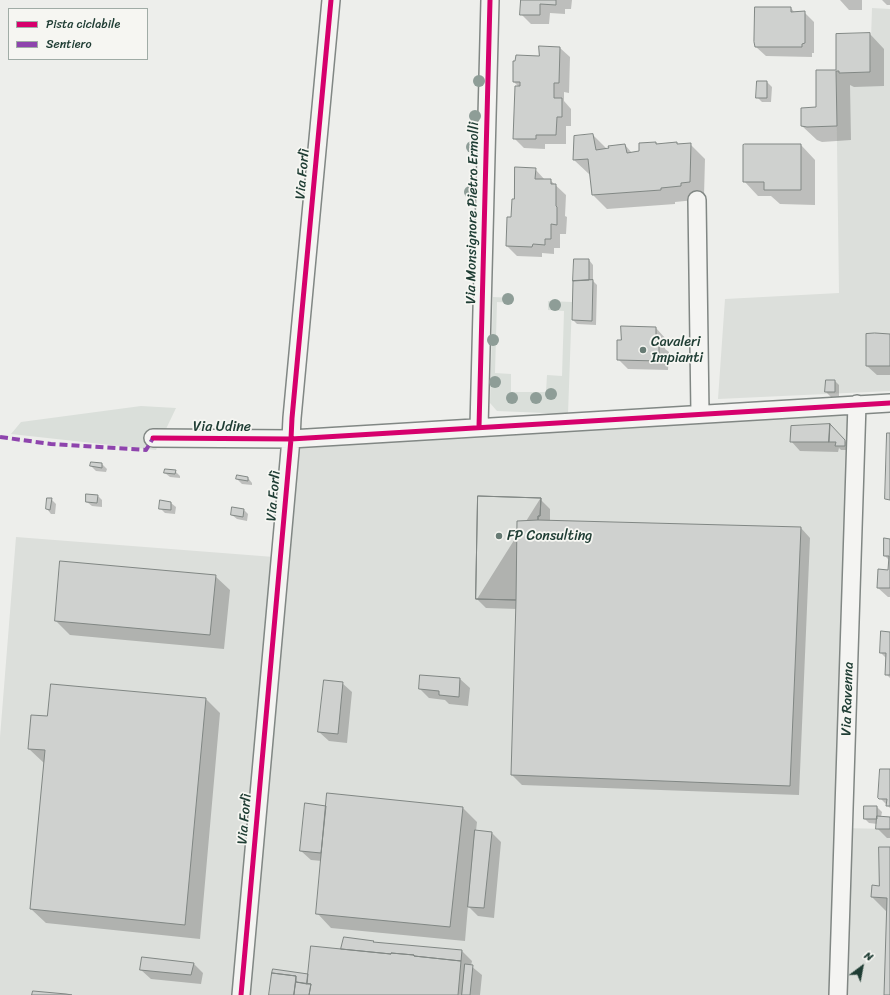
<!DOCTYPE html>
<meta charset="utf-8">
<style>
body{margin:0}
#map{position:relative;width:890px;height:995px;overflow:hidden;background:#edeeeb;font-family:Sriracha,sans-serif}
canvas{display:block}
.legend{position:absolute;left:8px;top:8px;width:140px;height:52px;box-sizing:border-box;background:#f6f6f2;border:1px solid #a0aca6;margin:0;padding:5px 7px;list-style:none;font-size:12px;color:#1f3d34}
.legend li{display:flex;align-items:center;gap:8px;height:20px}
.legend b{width:20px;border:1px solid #a0aca6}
.north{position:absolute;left:842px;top:947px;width:40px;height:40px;-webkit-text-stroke:3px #f6f6f2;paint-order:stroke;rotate:32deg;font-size:11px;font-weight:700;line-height:16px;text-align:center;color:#1f3d34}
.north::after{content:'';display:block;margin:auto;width:14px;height:18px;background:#1f3d34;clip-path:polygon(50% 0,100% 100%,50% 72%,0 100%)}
</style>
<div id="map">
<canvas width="890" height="995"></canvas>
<ul class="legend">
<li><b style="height:5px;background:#d6006c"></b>Pista ciclabile</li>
<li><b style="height:5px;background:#8e44ad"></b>Sentiero</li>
</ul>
<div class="north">N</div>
</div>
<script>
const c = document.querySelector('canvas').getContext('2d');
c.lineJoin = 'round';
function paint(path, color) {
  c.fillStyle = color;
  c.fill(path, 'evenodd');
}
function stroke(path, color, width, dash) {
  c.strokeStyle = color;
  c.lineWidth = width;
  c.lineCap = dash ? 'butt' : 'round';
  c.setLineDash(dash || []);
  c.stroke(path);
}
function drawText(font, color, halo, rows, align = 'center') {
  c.font = font + ' Sriracha,sans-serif';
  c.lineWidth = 3.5;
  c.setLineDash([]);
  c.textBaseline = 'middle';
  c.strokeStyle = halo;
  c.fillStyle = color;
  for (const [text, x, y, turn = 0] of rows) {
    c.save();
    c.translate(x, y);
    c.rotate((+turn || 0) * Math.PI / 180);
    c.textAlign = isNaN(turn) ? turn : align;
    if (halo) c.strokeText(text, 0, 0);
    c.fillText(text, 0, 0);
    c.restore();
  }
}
paint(new Path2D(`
 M872 8 890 9V391L718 399 725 299 839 293 836 71H839V73L870 72Z
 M851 414 840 828 890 829V995H0V737L16 537 274 557 284 445Z`), '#dcdfdb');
paint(new Path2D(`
 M493 297 514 298 513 303 497 302 495 373 511 374V392H546L547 375 562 376 564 311 548 310V301L572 302 568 414 497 411 490 403Z
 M141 406 176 408 156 450 11 434 21 422Z`), '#dadfda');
paint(new Path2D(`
 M522 0H572L571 9H565V14L550 13 549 24H531L521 14Z
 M840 0H862V10H849Z
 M882 0H890V5H887Z
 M791 8 795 13 804 12 814 22V53H812V57L766 56 756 47Z
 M870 34 884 49V86L854 87 850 85 851 140 822 142 817 140 802 126 817 108V71H837Z
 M540 47 560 48 570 57 569 93 564 92V101L571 109V126H566V144H545V149L524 148 514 138 519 87 514 82 540 57Z
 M758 82H767L772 87 771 102H762L757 97Z
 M593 135 607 149 625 145 632 153 640 152 656 143 658 145 677 143 678 145 690 144 705 159 704 196 695 200 675 202V204L607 209 593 195 591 174H589L574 160Z
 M801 145 815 160V205L780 204 771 196H758L744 181Z
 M535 169 545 180H550L566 195 565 216 567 217 566 234H560V248H554V254L542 253V257L517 256 507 246 515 200Z
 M575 260H589L593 265V281L597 285 596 325 577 324 573 320Z
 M656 328 665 338V349L669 352 668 370 628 369 618 359 622 341Z
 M890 335V375H877L867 366Z
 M827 381H835L839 385V396L831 397 826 392Z
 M829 425 849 445V450H841L839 448 838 452 800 451 791 441Z
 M102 464 107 469 106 472 96 471 91 466Z
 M175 471 180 476V478L170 477 165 473Z
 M248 478 252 483V485L242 484 237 479Z
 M98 496 102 500V507L92 506 87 502Z
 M51 499 56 504 55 514H51L47 509Z
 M540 499 550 509V521L801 528 810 538 799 795 522 785 512 775 517 609 486 608 477 599Z
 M171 503 176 507 175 514 165 513 160 508Z
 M244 510 248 514 247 521 237 519 232 515Z
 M890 540V597H888L878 588 889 571V560L885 556Z
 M215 576 230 590 224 649 70 635 56 621Z
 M890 632V678L886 674 887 659 881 653Z
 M421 676 460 679 470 688 468 706 449 704 445 700 429 698 420 689Z
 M342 683 352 692 347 743 329 741 319 732Z
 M206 699 220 713 200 939 46 923 31 909 44 763 29 749 48 717Z
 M890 770V808L880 798Z
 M325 806 462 807 477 822 476 831 492 833 501 842 494 918 478 916 468 906 465 941 331 928 317 913 322 861 311 860 301 851Z
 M877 807 882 812 881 817 890 818V838H887L877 828 878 824 869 823 865 819Z
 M890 849V995H885L887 912 872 897 880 887Z
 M373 942 375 943 462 951 472 961 471 966 482 975 480 995H270L274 970 307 975 309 977 342 950Z
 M194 964 203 973 201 984 151 979 141 970Z`), '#0003');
const building = new Path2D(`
 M521 0H556V5L540 4V15H520Z
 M755 7H791V12L805 11V43L802 44V47H755L754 42Z
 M870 33V72L839 73V71H836L837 126 807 127 801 126V108L816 107V70H836V34Z
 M539 46 560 47 559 83H554V98H562V117H557L556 135H536V139H513L515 86H520V82H513V61H515L516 55 539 56Z
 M757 81H767V98H756Z
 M593 134 596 150 609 148 608 146 625 144 627 153 639 151V143L656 142V144L677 142V144L691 143 690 182 681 183V186L661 188V190L592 195 588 159 573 160 574 136Z
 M745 144H801V190H764V182H743V145Z
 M515 167 536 168 535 179H551V184H556V206L557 207V225L551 224V239H545V245L533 244 532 247 506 246 507 217H511L512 199H514Z
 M574 259H589V280L573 281Z
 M593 280 592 321 572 320 573 281Z
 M621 326 656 327V342H659V361L617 360V340H621Z
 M875 333 890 334V366H866V334Z
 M826 380H835V392H825Z
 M830 424 829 442H790L791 426Z
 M830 424 845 440V446H835L836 442H829Z
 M887 433H890V500L885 499Z
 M91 462 102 463V468L90 466Z
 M165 469 176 470 175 474 164 473Z
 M237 475 248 477V481L236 479Z
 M86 494 98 495 97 503 86 502Z
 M478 496 541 498 540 516H538V520L801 527 790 786 511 775 516 600 476 599Z
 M478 496 541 498 540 516H538V520L517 521 516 600 476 599Z
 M47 498H52L50 510 46 509Z
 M160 500 171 502V510L159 509Z
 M232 507 244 509 243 517 231 515Z
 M884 538 890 539V588H877L878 569 888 570 889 556H884Z
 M60 561 216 575 210 635 55 621Z
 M881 631 890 632V675H885L886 653H880Z
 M420 675 460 678 459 697 439 695V691L419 689Z
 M324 680 343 682 338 734 318 732Z
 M51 684 206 698 185 925 30 909 45 750 28 749 31 715 47 716Z
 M880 769H890V806H886L887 799H879L878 798Z
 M327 793 463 807 450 927 316 914Z
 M305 803 326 806 321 853 300 851Z
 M864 806H877V819H864Z
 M877 816 890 817V829H876Z
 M475 830 492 832 484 908 468 907Z
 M879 847H890V995H884L887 898 871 897 872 885 879 886Z
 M344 937 374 941 373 942 462 950 461 961 414 956V955L391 953V954L341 949Z
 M311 946 391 954V953L414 955V956L461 961 458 995H309L311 984H307Z
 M142 957 194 963 191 975 140 970Z
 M465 964 473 965 470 995H462Z
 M273 969 308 974 307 984 296 982V976L272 973Z
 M272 973 296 976 294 995H269Z
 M296 982 311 984 309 995H294Z
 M33 991 66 994 72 995H32Z`);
paint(building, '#cfd1cf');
stroke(building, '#818784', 1);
const minor = new Path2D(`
 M697 200 700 414
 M479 427 490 0
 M153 438 291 439 890 403
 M241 995 291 439 292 418 331 0
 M838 995 857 404`);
stroke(minor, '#818784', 20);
stroke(minor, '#f4f4f2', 17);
stroke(new Path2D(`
 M0 437 51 444 146 450 153 438`), '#8e44ad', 4, [8, 4]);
stroke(new Path2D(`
 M479 427 490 0
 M153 438 291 439 890 403
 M241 995 291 439 292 418 331 0`), '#d6006c', 5);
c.fillStyle = '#8e9d97';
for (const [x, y] of [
 [479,81],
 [475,116],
 [472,147],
 [470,192],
 [508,299],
 [555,305],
 [493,340],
 [495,382],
 [551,394],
 [512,398],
 [536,398]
]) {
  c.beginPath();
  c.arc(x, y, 6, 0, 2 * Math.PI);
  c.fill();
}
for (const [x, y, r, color] of [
 [643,350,4,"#677b74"],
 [499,536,4,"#677b74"]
]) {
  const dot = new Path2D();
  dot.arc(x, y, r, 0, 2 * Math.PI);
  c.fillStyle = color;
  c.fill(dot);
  stroke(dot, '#f6f6f2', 1.5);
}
drawText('14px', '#1f3d34', '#f6f6f2', [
 ["Via Forlì",303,174,-85],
 ["Via Monsignore Pietro Ermolli",473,213,-89],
 ["Via Udine",222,427],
 ["Via Forlì",274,496,-85],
 ["Via Ravenna",848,699,-88],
 ["Via Forlì",245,819,-85]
]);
drawText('14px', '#1f3d34', '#f6f6f2', [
 ["Cavaleri",651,342],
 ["Impianti",651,358],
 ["FP Consulting",507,536]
], 'left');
</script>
